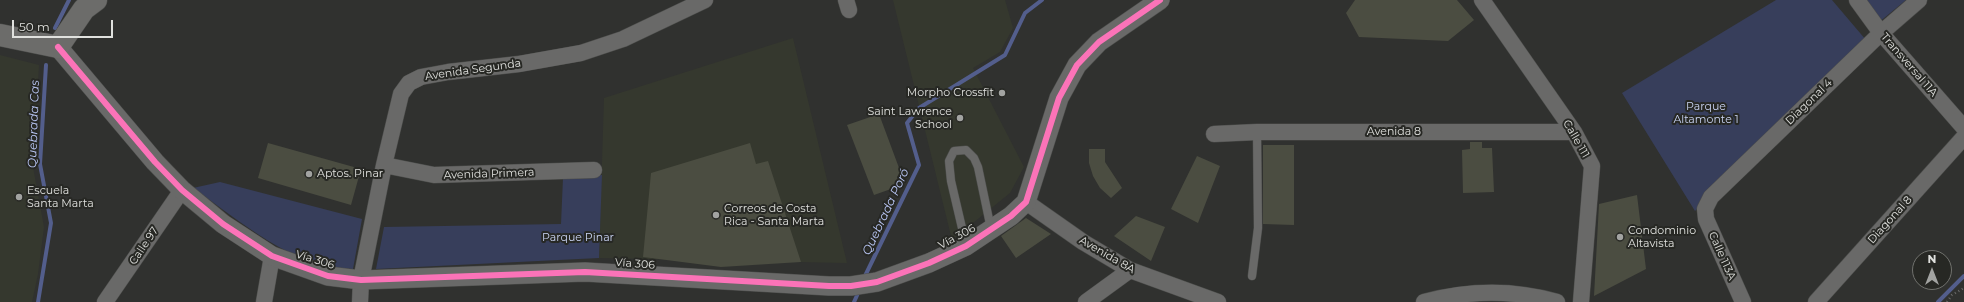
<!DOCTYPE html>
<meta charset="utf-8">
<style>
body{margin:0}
#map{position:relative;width:1964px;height:302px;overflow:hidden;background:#30312f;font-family:Montserrat,sans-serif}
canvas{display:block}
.north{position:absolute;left:1912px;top:250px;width:40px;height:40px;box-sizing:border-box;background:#272824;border:1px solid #71726e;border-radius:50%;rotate:0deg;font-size:11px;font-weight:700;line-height:16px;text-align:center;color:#e0e1de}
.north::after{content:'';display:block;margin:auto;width:14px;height:18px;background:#a2a3a1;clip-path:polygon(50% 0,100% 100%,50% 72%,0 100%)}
.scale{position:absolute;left:12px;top:20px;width:101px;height:18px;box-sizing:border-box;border:2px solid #e0e1de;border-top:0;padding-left:5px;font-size:12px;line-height:14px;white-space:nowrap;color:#e0e1de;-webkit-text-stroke:3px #272824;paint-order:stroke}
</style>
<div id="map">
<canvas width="1964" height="302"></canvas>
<div class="north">N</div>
<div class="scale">50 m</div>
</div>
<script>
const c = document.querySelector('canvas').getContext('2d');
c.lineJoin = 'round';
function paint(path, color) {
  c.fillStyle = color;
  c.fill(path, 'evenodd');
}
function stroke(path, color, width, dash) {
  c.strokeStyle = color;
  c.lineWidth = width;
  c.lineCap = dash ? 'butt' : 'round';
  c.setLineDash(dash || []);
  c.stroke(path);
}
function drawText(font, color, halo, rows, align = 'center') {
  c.font = font + ' Montserrat,sans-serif';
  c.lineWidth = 4;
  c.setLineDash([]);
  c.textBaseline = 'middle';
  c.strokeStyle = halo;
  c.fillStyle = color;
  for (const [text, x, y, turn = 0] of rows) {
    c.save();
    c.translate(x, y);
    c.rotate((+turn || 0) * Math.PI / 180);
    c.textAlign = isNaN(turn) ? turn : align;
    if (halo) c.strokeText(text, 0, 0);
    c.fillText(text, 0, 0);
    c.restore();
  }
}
paint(new Path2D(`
 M893 0H1005L1013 28 1000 52 973 68 1024 167 1010 193 952 240Z
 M793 38 847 263 599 258 604 98Z
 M0 55 39 65 33 167 44 227 38 274 32 302H0Z`), '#35382e');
paint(new Path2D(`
 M1776 0H1832L1866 40 1695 211 1622 93Z
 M1862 0H1906L1878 23Z
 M602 175 599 258 376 269 384 227 561 224 563 178Z
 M220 182 362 219 353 269C291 268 241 221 193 188Z`), '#373e5b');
stroke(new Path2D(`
 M55 28 69 0
 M864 278 919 165 907 123 919 108 1005 55 1025 13 1042 0
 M38 302 51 223 40 164 46 65
 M854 302 859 291
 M1938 302 1964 276`), '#535e8c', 4);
paint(new Path2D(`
 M1355 0H1457L1474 20 1448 41 1359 37 1346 13Z
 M879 114 905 184 874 195 847 125Z
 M1470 142H1482V148H1492L1494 192 1463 193 1462 150 1470 149Z
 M268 143 361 169 351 205 258 178Z
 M750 143 756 164 768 161 801 262 721 267 643 257 651 173Z
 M1263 145H1294V225L1263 224Z
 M1089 149H1105V162L1122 188 1111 198 1100 188 1093 176 1089 163Z
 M1197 156 1220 166 1198 223 1171 209Z
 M1637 195 1646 269 1594 296 1599 204Z
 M1136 216 1165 227 1151 261 1114 236Z
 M1026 218 1051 234 1016 258 1001 236Z`), '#4b4d41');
const service = new Path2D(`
 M966 245 951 181 949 161 954 151 966 150 974 158 978 167 991 229
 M1252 276 1258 228 1257 132`);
const minor = new Path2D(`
 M846 0 849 10
 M1482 0 1574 132 1592 166 1581 302
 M1857 0 1881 33 1964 128
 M1214 134 1257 132H1574
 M384 165 434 175 594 170
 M1026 202 1083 242 1130 270 1218 302
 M105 302 182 190
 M264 302 272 256
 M360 302 361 280 384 165 401 94 409 83 421 77 448 72 519 64 581 53 623 39 705 0
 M1086 302 1130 270
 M1424 302C1469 290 1512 289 1557 302
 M1743 302 1706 219 1705 209 1711 197 1881 33 1919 0
 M1816 302 1964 137`);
const tertiary = new Path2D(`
 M58 47 155 162 182 190 223 224 272 256 328 276 361 280 585 272 829 286H851L877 282 929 263 966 246 1011 216 1026 202 1059 98 1077 65 1099 42 1160 0`);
const secondary = new Path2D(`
 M0 35 58 47 84 9 96 0`);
stroke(service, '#4c4d4b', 9);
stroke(minor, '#4c4d4b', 17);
stroke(tertiary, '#4c4d4b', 20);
stroke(secondary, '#4c4d4b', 23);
stroke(new Path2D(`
 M1947 302 1952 295 1964 288`), '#6b6b6a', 2.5, [1, 3]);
stroke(service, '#696968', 8);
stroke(minor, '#696968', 16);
stroke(tertiary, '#696968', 19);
stroke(secondary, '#6c6c6a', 22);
stroke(new Path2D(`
 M58 47 155 162 182 190 223 224 272 256 328 276 361 280 585 272 829 286H851L877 282 929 263 966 246 1011 216 1026 202 1059 98 1077 65 1099 42 1160 0`), '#fb73b8', 6);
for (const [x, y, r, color] of [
 [1002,93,4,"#a2a3a1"],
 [960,118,4,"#a2a3a1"],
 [309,174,4,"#a2a3a1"],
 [19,197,4,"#a2a3a1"],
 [716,215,4,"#a2a3a1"],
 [1620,237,4,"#a2a3a1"]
]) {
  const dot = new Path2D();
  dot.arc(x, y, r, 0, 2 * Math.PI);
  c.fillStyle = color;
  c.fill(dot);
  stroke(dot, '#272824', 1.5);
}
drawText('11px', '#e0e1de', '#272824', [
 ["Transversal 11A",1909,65,49],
 ["Avenida Segunda",473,70,-8],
 ["Diagonal 4",1809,102,-44],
 ["Avenida 8",1394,132],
 ["Calle 111",1576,139,60],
 ["Avenida Primera",489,174,-2],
 ["Diagonal 8",1890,220,-48],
 ["Vía 306",957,237,-28],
 ["Calle 97",144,246,-56],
 ["Avenida 8A",1107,255,30],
 ["Calle 113A",1722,256,66],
 ["Vía 306",315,260,17],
 ["Vía 306",635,264,4]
]);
drawText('11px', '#e0e1de', '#272824', [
 ["Morpho Crossfit",994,93,"right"],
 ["Saint Lawrence",952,112,"right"],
 ["School",952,125,"right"],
 ["Aptos. Pinar",317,174],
 ["Escuela",27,191],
 ["Santa Marta",27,204],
 ["Correos de Costa",724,209],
 ["Rica - Santa Marta",724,222],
 ["Condominio",1628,231],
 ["Altavista",1628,244]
], 'left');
drawText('11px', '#cad4f3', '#272824', [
 ["Parque",1706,107],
 ["Altamonte 1",1706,120],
 ["Parque Pinar",578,238]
]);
drawText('italic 12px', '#bac7f6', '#272824', [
 ["Quebrada Cas",34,124,-88],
 ["Quebrada Poró",886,212,-65]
]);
</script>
